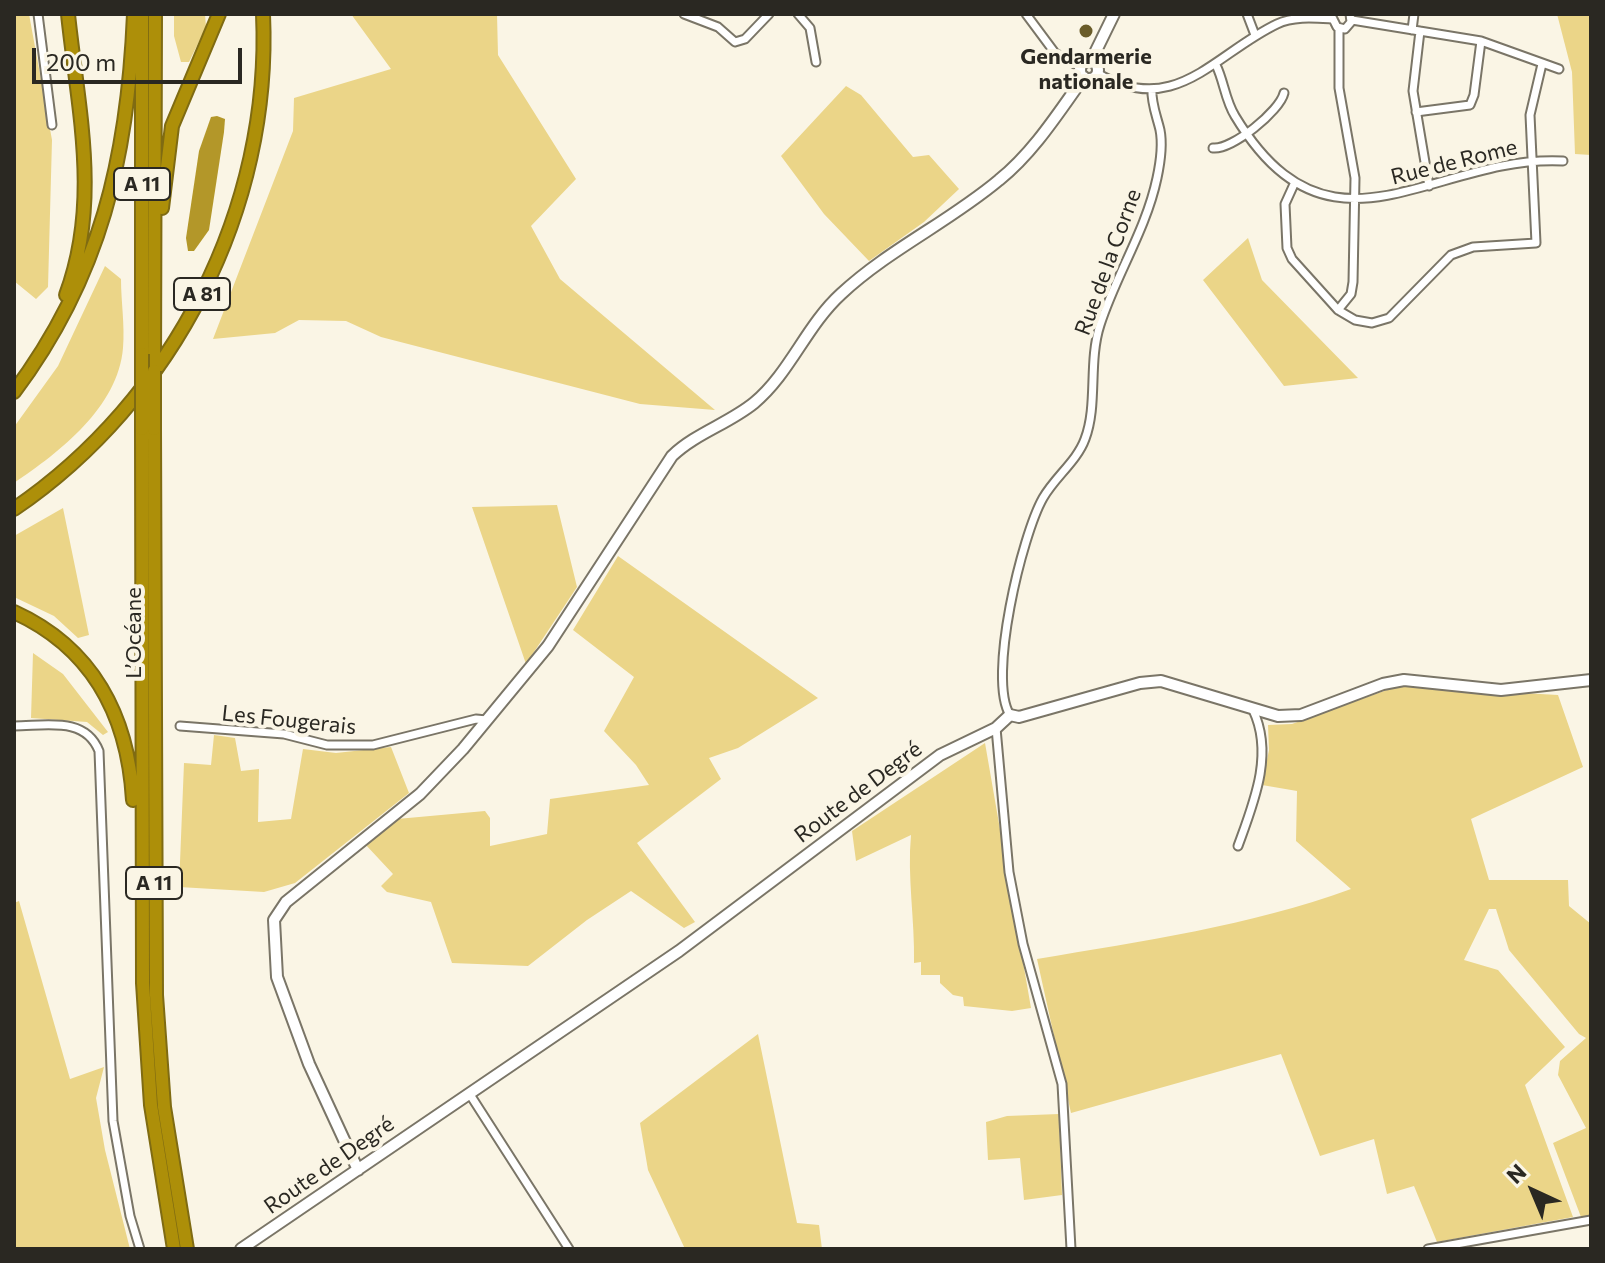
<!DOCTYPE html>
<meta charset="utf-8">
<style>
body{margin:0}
#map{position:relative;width:1605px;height:1263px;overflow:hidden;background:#faf5e5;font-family:Commissioner,sans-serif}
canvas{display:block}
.frame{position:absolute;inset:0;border:16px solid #2a2822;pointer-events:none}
.north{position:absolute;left:1493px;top:1151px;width:80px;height:80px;-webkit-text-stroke:6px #faf5e5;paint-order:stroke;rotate:316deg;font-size:22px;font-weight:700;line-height:32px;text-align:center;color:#2a2822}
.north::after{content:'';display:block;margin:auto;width:28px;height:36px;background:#2a2822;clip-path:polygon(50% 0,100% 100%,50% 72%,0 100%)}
.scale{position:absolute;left:32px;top:48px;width:210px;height:36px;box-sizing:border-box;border:4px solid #2a2822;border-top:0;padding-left:10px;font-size:24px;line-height:28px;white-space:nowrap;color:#2a2822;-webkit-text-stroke:6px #faf5e5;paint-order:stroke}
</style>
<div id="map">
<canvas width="1605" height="1263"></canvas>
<div class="frame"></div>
<div class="north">N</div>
<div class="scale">200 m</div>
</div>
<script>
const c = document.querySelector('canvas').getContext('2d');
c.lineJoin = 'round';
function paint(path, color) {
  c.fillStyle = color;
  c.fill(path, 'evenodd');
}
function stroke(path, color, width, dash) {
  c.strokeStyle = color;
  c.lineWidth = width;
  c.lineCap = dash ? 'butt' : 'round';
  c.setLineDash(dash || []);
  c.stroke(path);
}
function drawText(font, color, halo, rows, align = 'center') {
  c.font = font + ' Commissioner,sans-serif';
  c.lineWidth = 8;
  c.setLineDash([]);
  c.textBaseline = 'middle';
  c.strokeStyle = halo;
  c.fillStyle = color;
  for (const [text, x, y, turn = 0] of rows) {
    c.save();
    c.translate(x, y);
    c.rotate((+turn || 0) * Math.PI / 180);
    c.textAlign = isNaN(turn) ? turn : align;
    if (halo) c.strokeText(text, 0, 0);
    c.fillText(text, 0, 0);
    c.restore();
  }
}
paint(new Path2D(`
 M14 14H29L52 140 48 287 36 299 14 281Z
 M174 14H205L206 27 189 62H181L174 36Z
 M351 14H497L498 55 576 179 531 226 560 279 715 410 640 404 381 337 346 321 299 320 275 333 213 339 293 131 294 98 391 69Z
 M1557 14H1591V155L1575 154 1572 72Z
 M846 86 861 95 913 157 929 155 959 189 924 222 869 261 824 214 781 156Z
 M1248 238 1262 280 1358 378 1284 386 1203 280Z
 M105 266 121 279C121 302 125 325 123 348 118 407 60 452 14 483V427L58 366Z
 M557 505 577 587 526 664 472 507Z
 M63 508 89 635 78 638 54 616 14 597V536Z
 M618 556 818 698 738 748 709 758 721 779 637 843 695 922 684 928 631 891 587 920 528 966 452 963 431 902 387 892 381 886 393 874 365 844 397 819 485 811 490 818V846L547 834 550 799 649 785 636 765 604 731 634 677 573 630Z
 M33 653 63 674 108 732 103 735 87 722 31 718Z
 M1398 686 1558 695 1583 767 1471 819 1489 880H1568L1569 906 1591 924V1216L1581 1217 1553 1143 1586 1128 1558 1075 1560 1061 1586 1038 1579 1034 1509 950 1496 909H1489L1464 960 1498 970 1565 1047 1525 1085 1573 1217 1437 1242 1414 1186 1387 1194 1374 1139 1320 1156 1281 1054 1071 1113 1037 959C1143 941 1249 926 1351 889L1296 841 1297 791 1262 785 1269 750 1268 725 1292 724Z
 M214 735 235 738 241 771 259 769 258 822 291 819 303 749 336 753 391 747 409 793 295 883 264 892 179 887 184 763 211 765Z
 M985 743 1031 1008 1012 1011 964 1006 963 997 953 995 940 983V975H921V962L914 963C915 920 907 877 911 835L856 861 852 831Z
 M19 901 70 1079 104 1067 96 1098 105 1150 130 1249H14V903Z
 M758 1034 797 1223 819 1225 822 1249H685L648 1170 640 1123Z
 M1059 1114 1062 1195 1024 1200 1020 1158 988 1160 986 1122 1007 1116Z`), '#ebd588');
paint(new Path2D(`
 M217 116 225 119 224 132 209 230 194 251H188L186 238 199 151 211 117Z`), '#b39729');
const street = new Path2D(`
 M38 14 52 125
 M684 14 718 27 735 42 745 39 769 14
 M798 14 810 28 816 62
 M1026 14 1055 53 1080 67
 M1247 14 1255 35
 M1333 19 1337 27 1345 29 1351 22 1350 14
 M1352 20 1481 41 1559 69
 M1412 30 1414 14
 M1420 31 1413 91 1429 186
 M1216 65C1224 81 1225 100 1235 116 1331 275 1433 154 1563 161
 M1097 73C1175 119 1214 54 1277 24 1293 16 1315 18 1333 19
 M1416 112 1470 105 1474 95 1481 41
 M1213 148C1232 150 1280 111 1284 93
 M1295 182 1285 204 1287 248 1292 259 1338 310 1355 320 1372 323 1389 318 1451 255 1473 247 1536 243 1530 115 1542 64
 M1338 310 1351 294 1353 282 1355 178 1339 88V29
 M1010 715C987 679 1022 535 1043 498 1055 477 1077 461 1085 439 1098 405 1088 362 1100 325 1116 275 1146 230 1157 178 1160 164 1163 145 1160 130 1157 117 1151 103 1152 89
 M14 726C46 726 85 716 99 751L113 1121 130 1216 140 1249
 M180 726 284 734 327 745H373L476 719 487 720
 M996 728 1009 872 1023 944 1062 1084 1071 1249
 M1238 846C1254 802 1274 754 1253 710
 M469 1093 569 1249
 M1428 1249 1591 1220`);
const secondary = new Path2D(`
 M1091 61 1114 14
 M1080 70a9 9 0 1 1 18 0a9 9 0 1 1-18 0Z
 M358 1170 309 1064 277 977 274 920 286 902 420 794 463 749 548 646 672 456C696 433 728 424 754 403 790 373 806 326 841 294 888 250 949 222 999 180 1033 153 1059 112 1084 77
 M241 1249 679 951 940 755 996 728 1010 715 1019 717 1140 683 1161 681 1278 716 1301 715 1383 684 1404 680 1501 690 1591 680`);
const highway = new Path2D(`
 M162 208 172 126 219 14
 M66 295C101 201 78 110 68 14
 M142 354V14
 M154 371 155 14
 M14 392C101 276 128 156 134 14
 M142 429 143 983 151 1105 174 1249
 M154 429 156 995 164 1107 187 1249
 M14 509C174 400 272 208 263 14
 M14 612C93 648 128 716 133 800`);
stroke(street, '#7a7567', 11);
stroke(secondary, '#7a7567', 14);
stroke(highway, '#7f6b12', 16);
stroke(street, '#fff', 7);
stroke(secondary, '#fff', 10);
stroke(highway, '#ad8f09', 12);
const highwayBridge = new Path2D(`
 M154 371V429
 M142 429V354`);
stroke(highwayBridge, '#7f6b12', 16, []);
stroke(highwayBridge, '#ad8f09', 12);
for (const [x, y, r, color] of [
 [1086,31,8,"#6a5c29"]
]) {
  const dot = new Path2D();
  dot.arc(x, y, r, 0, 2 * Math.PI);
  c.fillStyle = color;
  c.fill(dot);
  stroke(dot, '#faf5e5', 3);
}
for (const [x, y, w] of [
 [142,184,56],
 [202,294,56],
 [154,883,56]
]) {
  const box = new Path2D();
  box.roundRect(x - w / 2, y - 16, w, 32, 6);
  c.fillStyle = '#faf5e5';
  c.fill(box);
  stroke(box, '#2a2822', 2);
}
drawText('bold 20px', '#2a2822', null, [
 ["A 11",142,184],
 ["A 81",202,294],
 ["A 11",154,883]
]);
drawText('bold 22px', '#2a2822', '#faf5e5', [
 ["Gendarmerie",1086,57],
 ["nationale",1086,82]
]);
drawText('22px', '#2a2822', '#faf5e5', [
 ["Rue de Rome",1454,162,-14],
 ["Rue de la Corne",1108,262,-70],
 ["L’Océane",134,633,-90],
 ["Les Fougerais",289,720,6],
 ["Route de Degré",858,792,-37],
 ["Route de Degré",329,1165,-35]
]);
</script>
